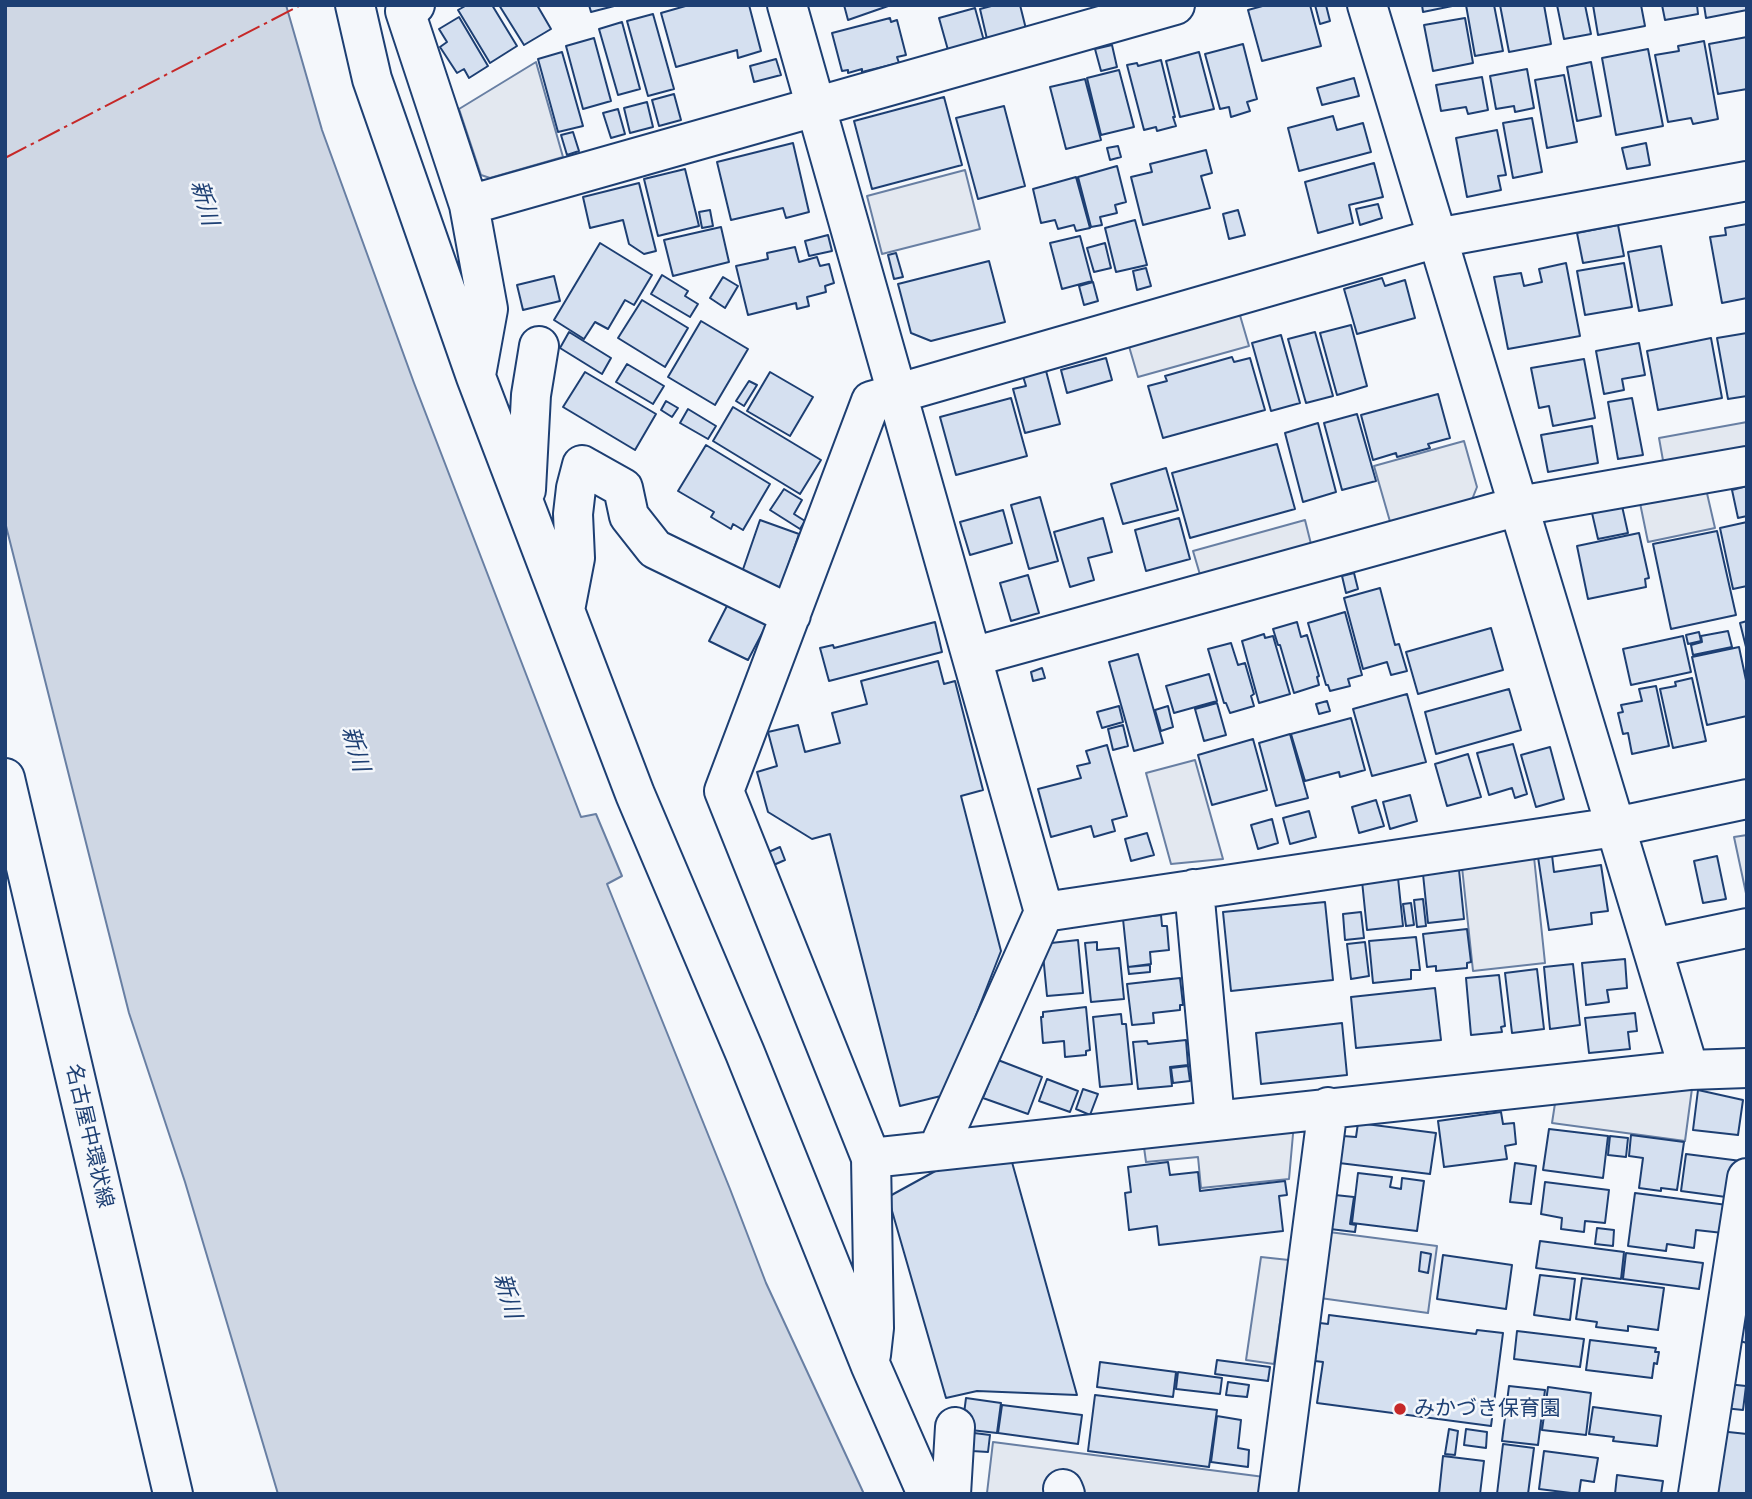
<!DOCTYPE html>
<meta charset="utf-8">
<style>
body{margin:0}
#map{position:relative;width:1752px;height:1499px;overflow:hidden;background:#f4f7fb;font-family:"IBM Plex Sans",sans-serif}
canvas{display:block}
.frame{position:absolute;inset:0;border:7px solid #1d3f73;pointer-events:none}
</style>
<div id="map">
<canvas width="1752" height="1499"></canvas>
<div class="frame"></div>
</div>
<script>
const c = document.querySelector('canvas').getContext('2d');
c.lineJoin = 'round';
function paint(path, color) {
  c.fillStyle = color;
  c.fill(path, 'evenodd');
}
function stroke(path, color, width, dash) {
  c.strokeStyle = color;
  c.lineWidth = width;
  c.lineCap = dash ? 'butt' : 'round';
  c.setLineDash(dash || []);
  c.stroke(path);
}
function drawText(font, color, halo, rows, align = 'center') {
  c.font = font + ' "IBM Plex Sans","Noto Sans JP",sans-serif';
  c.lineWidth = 5;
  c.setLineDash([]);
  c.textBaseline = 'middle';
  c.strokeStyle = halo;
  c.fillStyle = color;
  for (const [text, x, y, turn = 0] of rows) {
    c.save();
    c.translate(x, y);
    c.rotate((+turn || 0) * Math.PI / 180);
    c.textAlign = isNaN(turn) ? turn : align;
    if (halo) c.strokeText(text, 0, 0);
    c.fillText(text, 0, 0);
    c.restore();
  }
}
const parking = new Path2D(`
 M536 62 563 157 490 178 481 175 459 109Z
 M965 170 980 229 882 254 867 196Z
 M1239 312 1249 346 1138 377 1128 343Z
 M1747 422V450L1664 466 1659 438Z
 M1464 441 1477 487 1471 502 1391 525 1374 466Z
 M1706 489 1715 528 1648 542 1640 503Z
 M1305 520 1312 548 1201 578 1193 551Z
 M1195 760 1223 859 1171 864 1146 773Z
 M1747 835V898L1734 837Z
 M1534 857 1545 963 1473 971 1462 867Z
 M1693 1081 1685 1141 1552 1123 1556 1097Z
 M1294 1123 1289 1179 1201 1188 1198 1157 1146 1162 1143 1140Z
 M1329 1232 1437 1246 1428 1313 1320 1298Z
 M1261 1257 1289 1260 1274 1364 1246 1360Z
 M993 1442 1272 1478 1270 1494 987 1493Z`);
paint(parking, '#e3e8f0');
stroke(parking, '#687fa3', 2);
const water = new Path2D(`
 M5 5H286L322 130 414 383 581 817 596 814 622 876 607 884 730 1189 766 1283 864 1494H278L185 1182 129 1013 5 522Z`);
paint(water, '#cfd7e4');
stroke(water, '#687fa3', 2);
const building = new Path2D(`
 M467 5H492L517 46 490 63 458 10Z
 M499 5H537L551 29 524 45Z
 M589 5H618L591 12Z
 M689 5H749L761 51 738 58 737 50 676 67 661 13Z
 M844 5H891L848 20Z
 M995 5H1020L1026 29 987 39 980 9Z
 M1266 5H1310L1321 46 1262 61 1248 10Z
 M1315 5H1326L1330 21 1320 24Z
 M1417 5H1457L1423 12 1422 5Z
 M1466 5H1494L1503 51 1475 56Z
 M1500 5H1544L1551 44 1509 52Z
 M1557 5H1585L1591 34 1564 39Z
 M1593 5H1641L1645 26 1598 35Z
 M1662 5H1697L1698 14 1665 20Z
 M1704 5H1747V10L1706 18Z
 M975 8 984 41 948 50 939 18Z
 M653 14 674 89 648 96 627 21Z
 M459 17 488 66 469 78 464 69 457 73 440 47 447 42 439 29Z
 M890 18 891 22 897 20 906 55 897 57 899 63 862 72V69L848 73V70L842 71 832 33Z
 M1465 18 1473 63 1433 71 1424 25Z
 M622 22 640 89 618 95 599 29Z
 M1747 37V89L1718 94 1709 44Z
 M594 38 611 101 583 109 566 46Z
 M1704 41 1718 119 1693 124 1691 118 1668 122 1655 55 1679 51 1678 46Z
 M1243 44 1257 99 1247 102 1250 111 1231 117 1229 107 1220 109 1205 54Z
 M1112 45 1117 67 1101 71 1095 49Z
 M1648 49 1663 126 1616 135 1602 58Z
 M562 52 583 126 558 132 538 59Z
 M1199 52 1214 109 1180 117 1166 61Z
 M776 59 781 75 754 82 750 66Z
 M1161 60 1175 117H1173L1176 126 1157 131 1156 127 1144 130 1127 65 1137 63 1138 66Z
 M1591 62 1601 116 1577 121 1567 67Z
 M1527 69 1534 108 1515 112 1514 106 1496 109 1490 76Z
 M1119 70 1134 127 1101 135 1087 78Z
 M1564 75 1577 142 1547 148 1535 80Z
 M1482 77 1488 110 1468 114 1466 107 1441 111 1436 85Z
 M1354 78 1359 96 1322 105 1317 88Z
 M1085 79 1101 140 1066 149 1050 87Z
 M674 94 681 120 659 126 652 100Z
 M944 97 962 165 872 189 854 121Z
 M647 102 653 127 630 133 624 108Z
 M1004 106 1025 186 978 199 956 118Z
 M618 109 625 134 611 138 603 113Z
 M1333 116 1337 130 1363 123 1371 152 1299 171 1288 128Z
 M1532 118 1542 172 1513 178 1503 123Z
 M1497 130 1506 175 1498 176 1501 190 1467 197 1456 138Z
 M573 132 579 151 567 155 561 135Z
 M793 143 809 212 786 218 783 208 731 220 717 162Z
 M1646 143 1650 165 1627 169 1622 148Z
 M1118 146 1121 157 1110 160 1107 148Z
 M1206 150 1212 173 1201 176 1210 208 1143 225 1131 177 1152 172 1150 164Z
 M1374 163 1383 197 1349 205 1353 223 1318 233 1305 182Z
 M1117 166 1126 202 1115 205 1117 213 1100 217 1102 225 1091 227 1078 177Z
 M685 169 699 226 658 236 644 179Z
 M1076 177 1090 228 1076 231 1074 225 1058 229 1055 220 1041 223 1033 189Z
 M639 183 656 251 644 254 629 244 623 220 590 228 583 197Z
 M1378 204 1382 218 1360 225 1356 209Z
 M710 210 713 226 702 228 699 212Z
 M1238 210 1245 235 1229 239 1223 214Z
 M1135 220 1147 265 1116 272 1105 228Z
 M1747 224V298L1722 303 1710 237 1726 235 1725 228Z
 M1618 225 1624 256 1583 263 1577 233Z
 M721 227 729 262 673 276 664 240Z
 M828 235 832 251 809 256 805 241Z
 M1080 236 1092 281 1062 289 1050 243Z
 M600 243 652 275 634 305 625 300 608 329 595 322 584 339 554 320Z
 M1105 243 1111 268 1094 272 1087 248Z
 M1661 246 1672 305 1639 311 1628 252Z
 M795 247 799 262 817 257 820 266 829 264 834 283 825 286 826 292 807 297 809 306 797 309 796 303 748 315 736 266 768 259 767 253Z
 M896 253 903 277 894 279 888 255Z
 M989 261 1005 322 931 341 911 333 898 284Z
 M1566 263 1580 336 1508 349 1494 277 1521 273 1524 286 1542 282 1539 269Z
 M1624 263 1632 307 1585 315 1577 271Z
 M1146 268 1151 286 1137 290 1133 271Z
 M662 275 688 291 685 296 698 304 690 317 651 294Z
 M554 276 560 301 523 310 517 285Z
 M723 277 738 286 725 308 710 298Z
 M1382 278 1385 286 1405 280 1415 318 1357 334 1344 289Z
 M1093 282 1098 301 1084 305 1079 286Z
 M642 300 688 328 665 367 618 338Z
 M701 321 748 349 715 405 668 377Z
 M1351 325 1367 386 1337 395 1320 333Z
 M569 332 611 358 602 374 560 348Z
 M1315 332 1333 396 1306 403 1288 339Z
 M1747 333V396L1728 399 1717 338Z
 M1281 335 1300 403 1271 411 1252 343Z
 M1711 338 1722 398 1658 410 1647 351Z
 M1639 343 1645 375 1622 379 1624 390 1604 394 1596 351Z
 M1232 357 1234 362 1250 358 1265 410 1163 438 1148 386 1167 381 1165 376Z
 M1106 358 1112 380 1067 393 1061 370Z
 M1584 359 1595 418 1553 426 1549 406 1539 408 1531 368Z
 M627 364 664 386 653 404 616 382Z
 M1045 367 1060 424 1025 433 1013 389 1026 386 1022 373Z
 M585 372 656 414 635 450 563 407Z
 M770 372 813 397 790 436 747 411Z
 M749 381 757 385 744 406 736 401Z
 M1438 394 1450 438 1428 444 1430 448 1397 457 1396 453 1373 460 1361 415Z
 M1011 398 1027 456 956 475 940 417Z
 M1632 398 1643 455 1618 459 1608 402Z
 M666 401 678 408 672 417 661 410Z
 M733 407 821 460 800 494 713 441Z
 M688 409 716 426 708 439 680 423Z
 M1357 414 1376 481 1342 490 1324 423Z
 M1318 423 1336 492 1303 502 1285 433Z
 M1592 426 1598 463 1548 472 1541 435Z
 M1277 444 1295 509 1190 538 1172 473Z
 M706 445 770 484 743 530 733 524 731 529 711 517 714 512 678 491Z
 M1166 468 1178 510 1123 524 1111 484Z
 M1747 486V516L1738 518 1732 490Z
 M784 489 802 500 794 514 805 521 800 529 770 510Z
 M1040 497 1058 561 1029 569 1011 505Z
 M1622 506 1628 533 1598 539 1592 513Z
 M1003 510 1012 543 970 555 960 522Z
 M1103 518 1112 552 1088 558 1094 580 1070 587 1054 532Z
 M1179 518 1190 559 1146 571 1135 530Z
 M760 520 799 534 779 592 740 578Z
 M1747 522V586L1733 589 1720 528Z
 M1717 531 1736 615 1671 629 1653 544Z
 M1639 533 1649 578 1645 579 1646 587 1588 599 1577 546Z
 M1354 573 1358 589 1346 593 1342 576Z
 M1028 575 1039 613 1011 621 1000 583Z
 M1380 588 1395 645 1399 644 1407 671 1391 675 1387 662 1363 669 1344 598Z
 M730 600 769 620 748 660 709 641Z
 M1345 612 1362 675 1348 679 1350 686 1330 691 1328 685H1326L1308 623Z
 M1747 621V647H1746L1740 623Z
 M935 622 942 652 829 681 820 648 833 645 834 648Z
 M1297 622 1301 637 1307 635 1319 676 1317 677 1319 685 1294 693 1280 645H1278L1273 629Z
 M1491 628 1503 670 1418 694 1406 652Z
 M1728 631 1732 647 1693 655 1691 645 1702 642 1701 636Z
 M1699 632 1701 641 1688 644 1686 635Z
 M1264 634 1265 638 1273 636 1290 694 1259 703 1242 641Z
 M1683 636 1691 672 1631 685 1623 649Z
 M1231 643 1238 665 1245 663 1254 694 1251 696 1254 706 1230 713 1226 703H1224L1208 649Z
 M1739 647 1747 685V716L1707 725 1692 657Z
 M1138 654 1163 743 1134 751 1109 662Z
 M938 661 944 684 955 681 983 790 961 796 1001 951 945 1095 900 1106 830 834 812 839 768 812 757 772 777 766 768 732 798 725 805 752 840 743 832 713 867 704 861 681Z
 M1042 668 1045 678 1033 681 1031 672Z
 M1209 674 1217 701 1174 713 1166 686Z
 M1692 678 1706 741 1673 748 1660 689 1676 686 1675 682Z
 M1656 686 1669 746 1632 754 1628 733 1623 734 1618 713 1623 712 1621 705 1642 701 1639 689Z
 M1509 689 1521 730 1436 754 1425 712Z
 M1407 694 1426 762 1372 776 1353 709Z
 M1327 701 1330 711 1319 714 1316 704Z
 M1217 703 1226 735 1204 741 1195 709Z
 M1119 706 1123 722 1102 728 1097 712Z
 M1168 706 1173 727 1161 731 1155 710Z
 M1351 718 1365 770 1340 777 1339 772 1305 781 1291 734Z
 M1123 725 1128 746 1113 750 1108 729Z
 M1290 734 1308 798 1276 806 1259 743Z
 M1253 739 1267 790 1212 805 1198 755Z
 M1513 744 1527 794 1515 798 1512 788 1489 795 1477 753Z
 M1107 745 1127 816 1112 820 1115 831 1094 837 1091 826 1051 837 1038 789 1081 778 1077 766 1090 763 1086 751Z
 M1550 747 1564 799 1536 807 1521 755Z
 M1468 754 1481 797 1447 806 1435 764Z
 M1410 795 1417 821 1390 829 1383 802Z
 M1376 800 1384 826 1359 833 1352 807Z
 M1309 811 1316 837 1290 844 1283 818Z
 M1272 819 1278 843 1258 849 1251 825Z
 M1147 833 1154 855 1131 861 1125 839Z
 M780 847 785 860 769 867 764 854Z
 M1552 855 1554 872 1601 865 1608 911 1591 913 1592 924 1549 930 1538 857Z
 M1717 856 1726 899 1703 903 1694 861Z
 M1459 870 1464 919 1428 923 1423 874Z
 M1398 878 1403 926 1367 930 1362 881Z
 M1423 899 1426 926 1417 927 1414 900Z
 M1325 902 1333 980 1231 991 1223 912Z
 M1411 903 1414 925 1406 926 1403 904Z
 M1361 912 1364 938 1345 940 1343 914Z
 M1161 915 1162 926H1167L1169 950 1150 952 1151 964 1128 967 1123 919Z
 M1467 929 1471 962 1467 963V968L1436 971V966L1427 967 1423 934Z
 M1416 937 1420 970H1411V979L1373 983 1369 941Z
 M1078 940 1083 993 1047 996 1042 944Z
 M1097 942V950L1119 948 1124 999 1091 1002 1085 943Z
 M1365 942 1369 976 1351 979 1347 944Z
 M1625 959 1627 988 1607 990 1609 1002 1586 1005 1582 963Z
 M1573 964 1580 1025 1550 1029 1544 967Z
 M1150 965V972L1129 974 1128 967Z
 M1537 969 1544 1029 1512 1033 1505 973Z
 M1499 975 1505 1026 1501 1027 1502 1032 1471 1035 1466 978Z
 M1180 978 1183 1005H1180V1010L1153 1013 1154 1023 1132 1025 1127 984Z
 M1435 988 1441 1040 1356 1048 1351 997Z
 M1086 1007 1090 1050 1086 1051V1055L1065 1057 1064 1041 1043 1043 1041 1017H1043V1012Z
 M1635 1013 1637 1031 1628 1032 1630 1049 1589 1053 1585 1018Z
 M1121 1014 1122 1024H1126L1132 1084 1100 1087 1093 1017Z
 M1342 1023 1347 1075 1261 1084 1256 1033Z
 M1186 1040 1188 1065 1170 1067 1172 1086 1138 1089 1133 1042 1147 1041 1148 1044Z
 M998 1060 1042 1077 1028 1114 983 1098Z
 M1188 1066 1190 1081 1173 1083 1171 1068Z
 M1047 1079 1078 1091 1070 1112 1039 1101Z
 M1083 1089 1098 1094 1090 1115 1076 1109Z
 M1698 1090 1743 1100 1738 1135 1693 1130Z
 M1501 1112 1503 1124 1514 1123 1516 1144 1505 1146 1507 1159 1444 1167 1438 1121Z
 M1358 1123 1436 1133 1430 1174 1339 1163 1343 1136 1356 1137Z
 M1549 1129 1608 1136 1603 1178 1543 1170Z
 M1631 1135 1684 1142 1677 1190 1661 1188V1191L1639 1188 1643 1158 1629 1156Z
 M1610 1136 1628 1138 1626 1157 1608 1155Z
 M1686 1154 1741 1161 1726 1197 1681 1191Z
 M1010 1155 1077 1395 977 1391 946 1398 888 1197 950 1163Z
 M1168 1162 1170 1175 1198 1172 1200 1191 1285 1181 1287 1195 1279 1196 1283 1231 1159 1245 1157 1226 1129 1230 1125 1193 1131 1192 1128 1167Z
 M1515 1163 1536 1166 1531 1204 1510 1202Z
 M1358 1173 1392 1177 1390 1187 1401 1189 1402 1178 1424 1181 1417 1231 1352 1223Z
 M1545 1182 1609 1190 1605 1223 1585 1221 1584 1232 1561 1229 1562 1218 1541 1214Z
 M1635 1193 1727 1205 1723 1233 1696 1230 1694 1248 1667 1244 1666 1251 1628 1246Z
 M1335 1195 1354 1197 1350 1224 1356 1225 1355 1232 1330 1229Z
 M1597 1228 1614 1230 1613 1246 1595 1244Z
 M1540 1241 1624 1252 1621 1279 1536 1268Z
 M1421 1252 1431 1254 1428 1273 1419 1271Z
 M1626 1253 1703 1263 1699 1289 1623 1279Z
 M1443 1255 1512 1265 1506 1309 1437 1299Z
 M1540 1275 1575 1279 1570 1320 1534 1315Z
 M1582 1278 1664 1288 1658 1330 1628 1326V1331L1596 1327 1597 1322 1576 1319Z
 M1747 1293V1343L1736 1340Z
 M1329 1315 1476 1334 1477 1330 1503 1333 1491 1426 1317 1403 1323 1362 1315 1361 1320 1323 1328 1324Z
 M1517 1331 1584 1339 1580 1367 1514 1359Z
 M1590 1340 1656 1348 1655 1352H1659L1657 1364 1654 1363 1652 1378 1586 1370Z
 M1217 1360 1270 1367 1268 1381 1215 1374Z
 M1100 1362 1176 1372 1173 1397 1097 1387Z
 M1178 1372 1222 1378 1220 1394 1176 1389Z
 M1228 1382 1249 1385 1247 1397 1226 1395Z
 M1727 1384 1746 1386 1743 1410 1724 1408Z
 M1509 1386 1545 1390 1538 1445 1502 1441Z
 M1548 1387 1591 1393 1586 1435 1542 1430Z
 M1095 1395 1217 1410 1209 1467 1088 1451Z
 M966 1398 1001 1403 997 1433 962 1429Z
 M1002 1405 1082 1415 1078 1444 998 1433Z
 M1593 1407 1661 1416 1657 1446 1613 1441 1614 1437 1589 1434Z
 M1217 1416 1241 1420 1238 1448 1249 1450 1248 1467 1211 1462Z
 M1449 1429 1458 1431 1455 1455 1445 1454Z
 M1466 1429 1487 1432 1486 1448 1464 1445Z
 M1719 1431 1747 1434V1494H1711Z
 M974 1433 990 1435 988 1452 972 1451Z
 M1503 1444 1534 1448 1528 1494H1497Z
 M1544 1451 1598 1458 1594 1482 1581 1480 1579 1494 1539 1489Z
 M1443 1456 1484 1461 1480 1494H1439Z
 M1617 1475 1663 1481 1661 1494H1615Z`);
paint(building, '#d5e0f0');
stroke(building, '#1d3f73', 2);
const minor = new Path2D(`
 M355 5 372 79 476 377 635 794 745 1053 870 1364 927 1494
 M415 5 405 11 469 205 1175 5
 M787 5 1044 912 1615 827 1747 799
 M1367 5 1689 1070
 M1747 181 1437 238 871 401 724 791 871 1158 1689 1070 1747 1068
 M469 205 488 309 476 375
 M526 490 531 395 539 346
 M565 610 575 558 573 514 576 488 582 465 623 488 629 516 655 549 791 615
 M972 657 1519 506 1747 466
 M1194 889 1215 1120
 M1652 948 1747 928
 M937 1151 1044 912
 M871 1355 874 1328 871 1158
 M1063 1489 1065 1494
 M951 1494 955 1427
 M1278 1494 1328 1107
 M1698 1494 1747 1178`);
const major = new Path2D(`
 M5 778 173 1494`);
stroke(minor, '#1d3f73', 42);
stroke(major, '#1d3f73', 42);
stroke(minor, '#f4f7fb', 38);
stroke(major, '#f4f7fb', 38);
stroke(new Path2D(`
 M5 158 301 5`), '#c62828', 2, [24, 5, 3.5, 5]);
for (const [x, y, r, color] of [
 [1400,1409,7,"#c62828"]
]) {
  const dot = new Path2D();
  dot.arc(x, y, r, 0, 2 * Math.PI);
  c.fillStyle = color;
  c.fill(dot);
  stroke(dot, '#f4f7fb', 2.5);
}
drawText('21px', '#1d3f73', '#f4f7fb', [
 ["名古屋中環状線",89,1136,77]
]);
drawText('21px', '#1d3f73', '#f4f7fb', [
 ["みかづき保育園",1414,1409]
], 'left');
drawText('italic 23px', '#1d3f73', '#f4f7fb', [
 ["新川",204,203,74],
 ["新川",355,749,74],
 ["新川",507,1296,74]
]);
</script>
